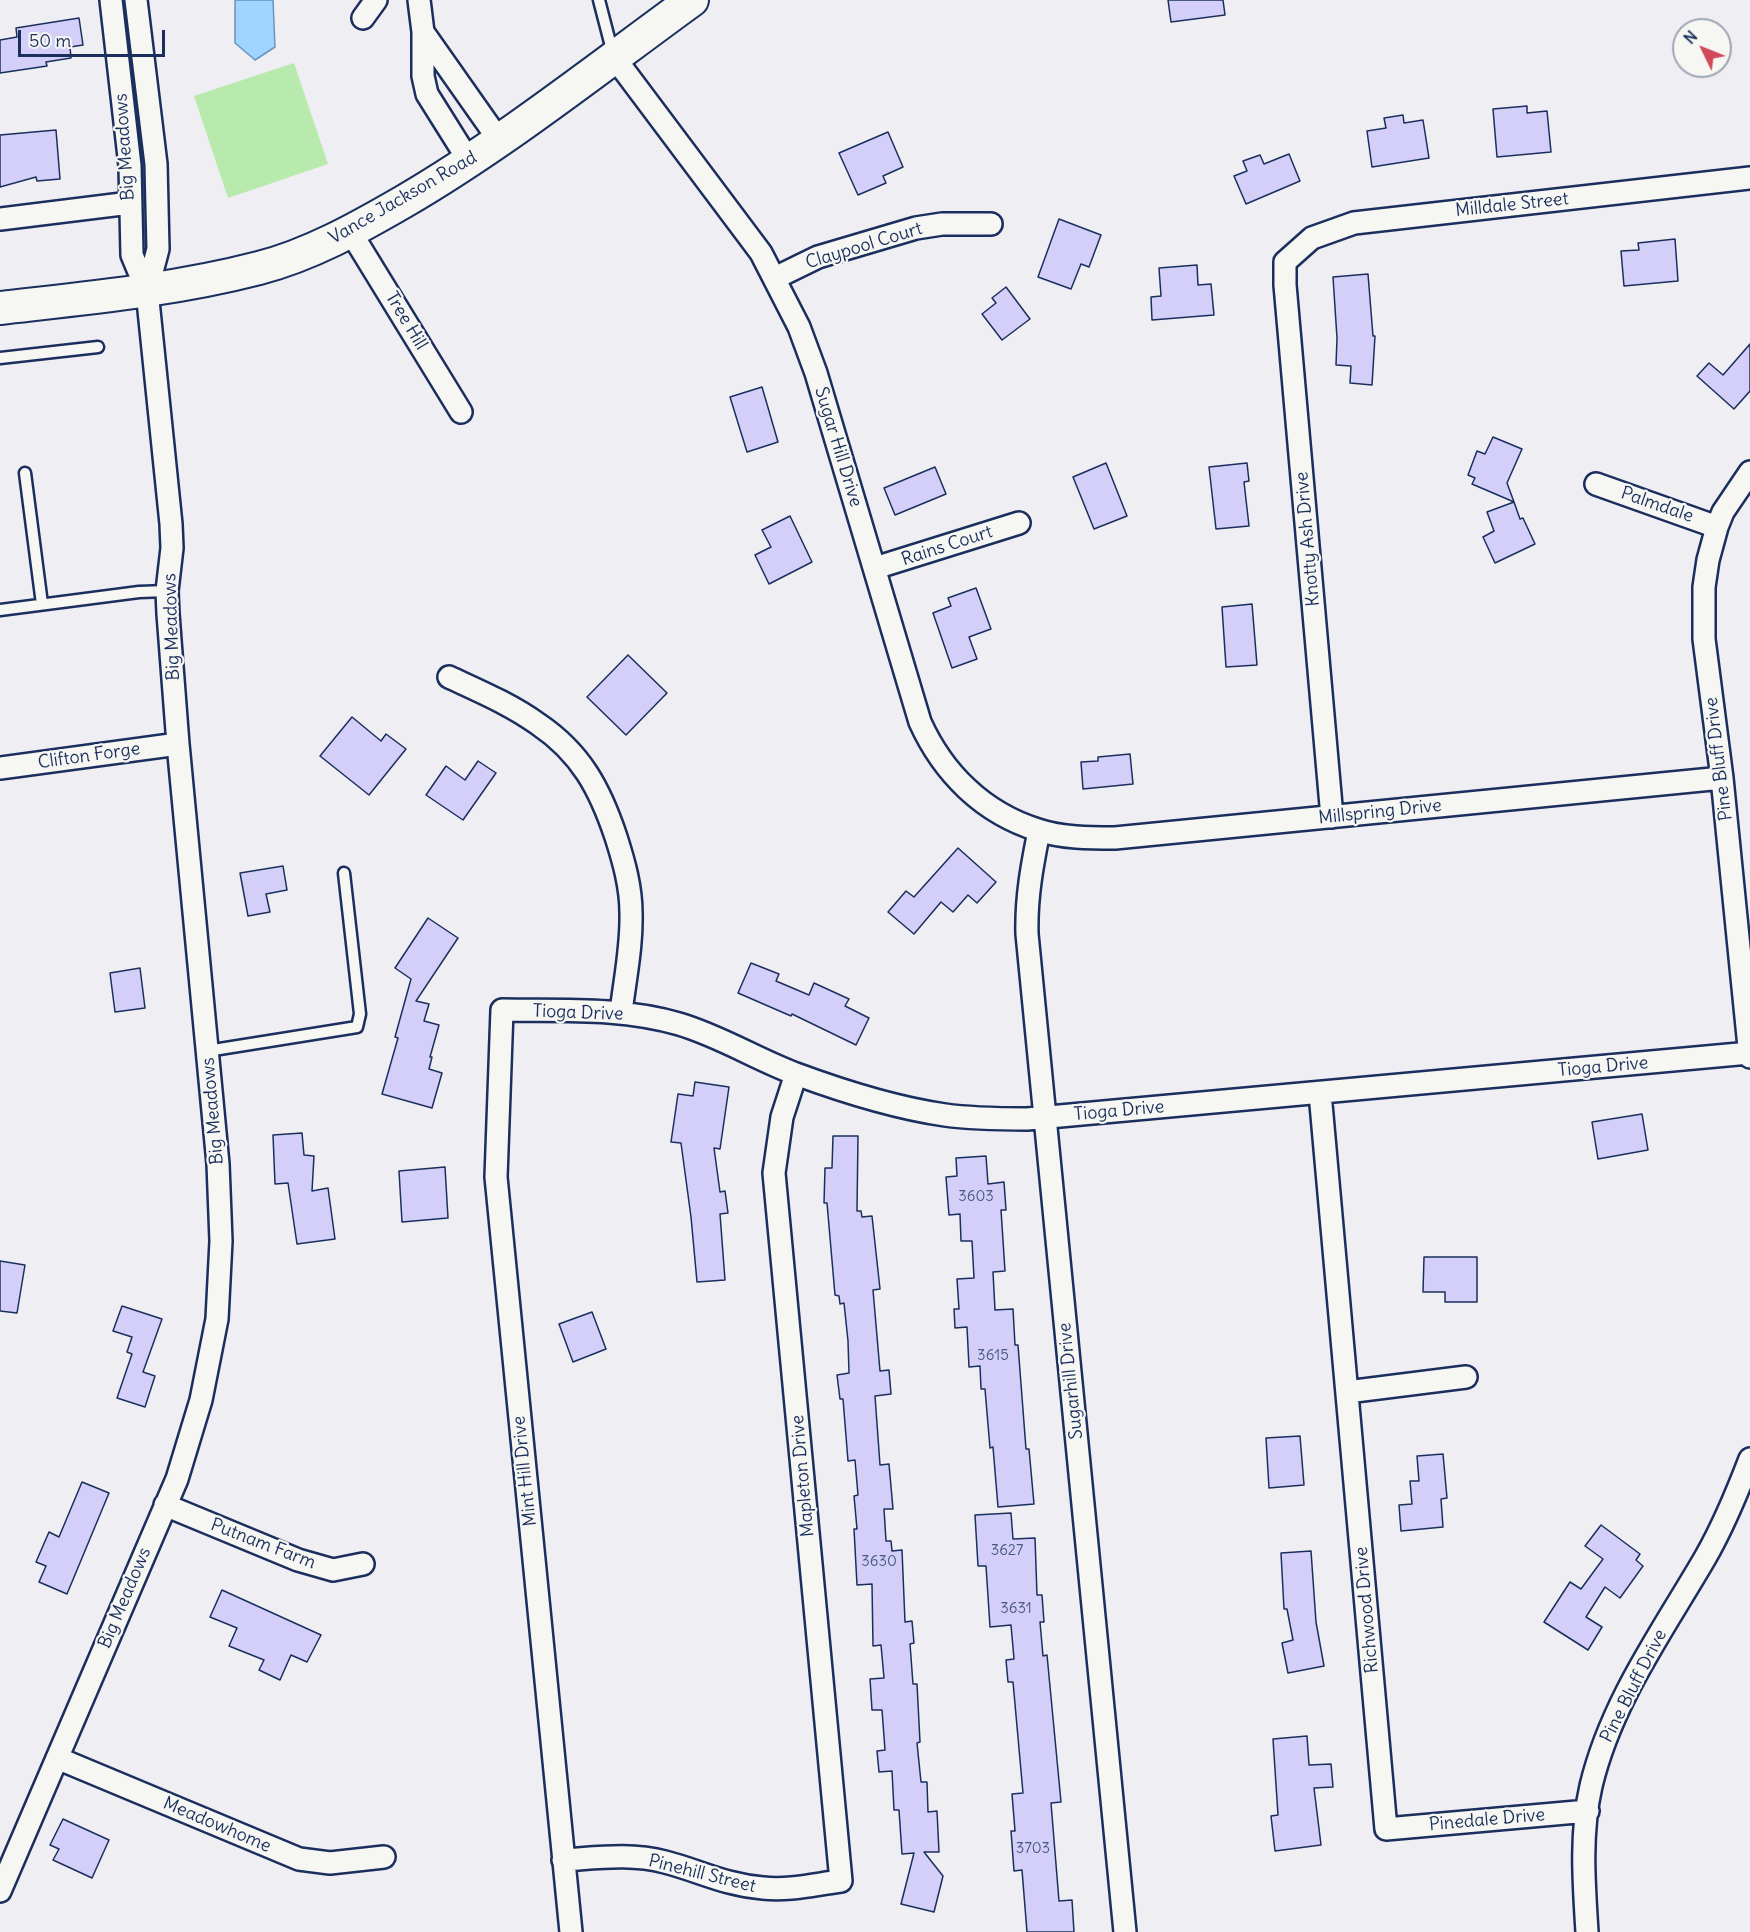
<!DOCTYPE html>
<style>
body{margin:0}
#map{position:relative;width:1750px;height:1932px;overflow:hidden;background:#efeef3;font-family:Delius,sans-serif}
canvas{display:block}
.north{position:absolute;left:1672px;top:18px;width:60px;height:60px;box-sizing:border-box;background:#f6f6f2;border:2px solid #9ea6b7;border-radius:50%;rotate:313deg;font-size:16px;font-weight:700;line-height:24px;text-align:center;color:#1b2f5e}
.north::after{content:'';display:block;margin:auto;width:21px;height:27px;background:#d1495b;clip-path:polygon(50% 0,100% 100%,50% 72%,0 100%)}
.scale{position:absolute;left:18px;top:30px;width:147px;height:27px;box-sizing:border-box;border:3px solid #1b2f5e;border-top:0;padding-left:8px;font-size:18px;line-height:21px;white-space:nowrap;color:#1b2f5e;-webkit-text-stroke:4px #f6f6f2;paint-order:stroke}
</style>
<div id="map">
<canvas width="1750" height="1932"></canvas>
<div class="north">N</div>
<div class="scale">50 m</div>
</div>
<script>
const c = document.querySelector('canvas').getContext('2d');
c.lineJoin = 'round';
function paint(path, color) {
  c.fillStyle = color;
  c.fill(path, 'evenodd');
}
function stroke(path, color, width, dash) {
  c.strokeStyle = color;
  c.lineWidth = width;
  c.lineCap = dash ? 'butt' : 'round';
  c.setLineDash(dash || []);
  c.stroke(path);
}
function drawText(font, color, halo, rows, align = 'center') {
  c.font = font + ' Delius,sans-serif';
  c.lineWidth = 4.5;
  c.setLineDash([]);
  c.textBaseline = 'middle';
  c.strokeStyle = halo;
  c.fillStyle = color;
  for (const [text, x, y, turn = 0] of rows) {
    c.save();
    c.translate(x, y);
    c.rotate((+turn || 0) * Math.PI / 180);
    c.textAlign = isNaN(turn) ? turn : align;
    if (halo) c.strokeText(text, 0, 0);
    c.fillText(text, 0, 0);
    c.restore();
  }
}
paint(new Path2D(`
 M294 63 328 164 228 198 194 96Z`), '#b7eaac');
const water = new Path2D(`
 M235 0H273L275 47 255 60 235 43Z`);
paint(water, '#9fd5fe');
stroke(water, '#6a93be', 1.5);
const building = new Path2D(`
 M1168 0H1223L1225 15 1171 22Z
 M79 18 83 45 70 47 71 58 46 62 47 66 0 73V40L17 37 16 28Z
 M1527 106V113L1547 111 1551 152 1497 157 1493 109Z
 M1403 115 1404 123 1423 120 1429 158 1372 167 1367 131 1386 128 1384 118Z
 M56 130 60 179 37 181 36 177 0 187V135Z
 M888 132 903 167 883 176 886 183 858 195 839 153Z
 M1289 154 1300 181 1246 204 1234 176 1247 171 1243 161 1260 155 1264 164Z
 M1059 219 1101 235 1089 267 1081 264 1071 289 1038 277Z
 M1675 239 1678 281 1624 286 1621 251 1639 250 1638 243Z
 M1197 265 1198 285 1211 284 1214 315 1152 320 1151 297 1161 296 1159 268Z
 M1368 274 1373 336H1375L1372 385 1350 383 1351 366 1336 365 1337 338 1333 277Z
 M1006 287 1030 319 1002 340 982 314 996 303 992 298Z
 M1750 344V391L1734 409 1697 376 1709 363 1723 375Z
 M762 387 778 442 747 452 730 397Z
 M1493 437 1522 449 1507 483 1514 502 1472 484 1475 478 1468 475 1477 451 1485 454Z
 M1106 463 1127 516 1094 529 1073 477Z
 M1247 463 1249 481 1244 482 1249 526 1216 529 1209 467Z
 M935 467 946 494 895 515 884 488Z
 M1514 502 1520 519 1523 518 1535 544 1495 563 1483 537 1494 531 1487 512Z
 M790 516 812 562 769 584 755 555 771 547 762 530Z
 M976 588 991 629 969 637 977 659 952 668 933 613 951 606 948 598Z
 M1252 604 1257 665 1226 667 1222 607Z
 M628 655 667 693 626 735 587 697Z
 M352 717 381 741 386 734 406 749 369 795 320 756Z
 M1130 754 1133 784 1083 789 1081 762 1098 761V757Z
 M478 761 496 773 463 820 426 795 446 766 465 780Z
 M958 848 996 882 977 903 968 895 953 912 941 902 914 934 888 912 906 891 914 897Z
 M283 866 287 890 266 894 270 912 248 916 240 873Z
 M428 918 458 938 416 1001 429 1004 424 1021 439 1025 430 1057H432L429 1069 442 1073 432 1108 382 1094 398 1038 395 1037 411 979 395 968Z
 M751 963 779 974 776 981 809 995 814 983 849 999 845 1006 869 1018 856 1045 792 1014 791 1016 738 993Z
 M140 968 145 1008 115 1012 110 973Z
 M695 1082 729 1087 720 1149 714 1148 720 1192 725 1191 728 1213 720 1214 725 1280 697 1282 691 1217 681 1143 671 1142 678 1094 693 1096Z
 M1642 1114 1648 1150 1598 1159 1592 1122Z
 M302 1133 304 1155 314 1156 312 1191 328 1188 335 1239 297 1244 288 1183 275 1184 273 1135Z
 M833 1136H858L857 1211H861L862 1217 872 1216 880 1289 873 1290 880 1371 889 1370 891 1394 875 1396 880 1465 889 1464 893 1509H884L886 1541H891L892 1551 902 1550 905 1622 912 1621 914 1643 910 1644 913 1684H917L920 1742 917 1743 921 1782H927L928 1812 937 1811 939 1852H924L943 1876 934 1912 901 1904 914 1853 902 1854 899 1810H894L892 1771 879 1772 877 1751 885 1750 882 1710H872L870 1679 884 1678 881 1645 873 1646 872 1584 857 1585 854 1529H857L854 1496 858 1495 855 1460 848 1461 843 1399H840L837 1375 849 1373 848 1341 844 1303 840 1304 839 1296 835 1295 827 1203H824L825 1168H832Z
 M986 1156 988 1184 1004 1182 1006 1210H1001L1005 1271 993 1272 995 1310 1013 1309 1015 1345H1018L1026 1449H1029L1034 1504 998 1507 993 1447 990 1448 985 1389H981L980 1366 969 1367 967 1327 955 1328 954 1309H959L957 1279 974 1278 972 1241H961L960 1214 949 1215 946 1177 957 1176 956 1158Z
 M445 1167 448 1218 402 1222 399 1171Z
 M1424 1257H1477V1302H1445V1292H1423Z
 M0 1261 25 1265 17 1313 0 1311Z
 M122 1306 162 1319 143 1372 155 1376 145 1407 117 1398 132 1354 127 1352 132 1337 113 1331Z
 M592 1312 606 1349 573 1362 559 1324Z
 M1300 1436 1304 1485 1269 1488 1266 1438Z
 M1443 1454 1447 1498 1441 1499 1443 1527 1401 1531 1399 1505 1412 1504 1410 1481H1419L1417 1456Z
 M82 1482 109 1493 67 1594 39 1582 46 1566 36 1562 49 1532 59 1537Z
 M1011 1513 1013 1539 1035 1538 1037 1595H1042L1044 1622H1040L1043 1656 1047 1655 1061 1802 1051 1803 1059 1901 1072 1900 1074 1932H1027L1022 1870 1014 1871 1011 1831H1015L1012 1794 1023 1793 1013 1682H1008L1006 1660 1014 1659 1011 1625 990 1627 986 1566H978L975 1515Z
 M1601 1525 1640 1554 1636 1560 1643 1566 1620 1598 1605 1587 1586 1617 1602 1627 1588 1650 1544 1622 1570 1582 1581 1589 1603 1559 1585 1546Z
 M1311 1551 1316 1622 1324 1666 1288 1673 1282 1643 1293 1640 1287 1609H1284L1281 1553Z
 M222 1590 321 1635 307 1662 291 1655 280 1680 259 1670 264 1660 229 1646 237 1628 210 1617Z
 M1307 1736 1309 1765 1331 1764 1333 1787 1314 1788 1321 1845 1275 1851 1271 1816 1278 1815 1273 1739Z
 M63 1819 109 1840 92 1878 53 1860 59 1849 50 1845Z`);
paint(building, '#d3cff8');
stroke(building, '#1b2f5e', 1.5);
const service = new Path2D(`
 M599 0 613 54
 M0 358 98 347
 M25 473 42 604
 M0 610 139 592 167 591
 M207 1051 357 1027 360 1014 344 873`);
const minor = new Path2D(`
 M136 0 156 164 158 249 147 291
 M419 0 423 32V76L427 94 469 161
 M363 18 376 0
 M423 32 499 140
 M614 57 761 253 799 327 816 373 920 722C943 773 983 813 1038 830 1062 838 1090 838 1115 838L1722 778
 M0 219 130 203
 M350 231 461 412
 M775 278 818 257 916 228 942 224H991
 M1750 472 1723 512 1717 527 1708 560 1704 587V639L1722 778 1750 1057
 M1596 484 1717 527
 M875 568 1019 523
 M449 677C479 691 510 704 538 724 581 753 600 789 616 837 624 862 631 887 631 913 632 946 625 979 621 1012
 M0 768 178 744
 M1332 817 1285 285V262L1312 238 1354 223 1750 178
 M1039 831C1032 866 1026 898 1027 934L1125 1932
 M1320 1093 1386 1829 1588 1811
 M1347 1392 1466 1377
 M165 1505 298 1560 333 1570 363 1564
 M57 1758 299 1859 330 1863 384 1857
 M563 1860C597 1858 631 1853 665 1862 700 1871 725 1885 763 1888 789 1891 816 1884 841 1881L774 1173 782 1117 796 1074
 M0 1891 177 1479 201 1400 217 1319 221 1241 218 1164 178 744 168 614 167 591 172 548 171 524 147 291 132 255 130 166 111 0
 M571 1932 496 1177 502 1010C562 1011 621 1007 679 1024 720 1036 756 1059 796 1074 842 1091 896 1108 945 1115 973 1119 1000 1119 1027 1119L1750 1053
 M1587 1932C1584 1884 1580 1834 1591 1786 1611 1702 1662 1632 1705 1558 1723 1527 1737 1493 1750 1459`);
const secondary = new Path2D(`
 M0 308C87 298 174 290 259 268 310 255 358 228 403 202 504 143 597 69 692 0`);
stroke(service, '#1b2f5e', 15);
stroke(minor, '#1b2f5e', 26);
stroke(secondary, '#1b2f5e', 36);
stroke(service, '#f6f6f2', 10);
stroke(minor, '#f6f6f2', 21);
stroke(secondary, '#f6f6f2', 32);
drawText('15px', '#495784', null, [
 ["3603",976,1197],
 ["3615",993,1356],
 ["3627",1007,1551],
 ["3630",879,1562],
 ["3631",1016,1609],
 ["3703",1033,1849]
]);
drawText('18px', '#1b2f5e', '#f6f6f2', [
 ["Big Meadows",125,147,-94],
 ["Vance Jackson Road",403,198,-30],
 ["Milldale Street",1512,205,-6],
 ["Claypool Court",864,246,-17],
 ["Tree Hill",406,321,59],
 ["Sugar Hill Drive",838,447,73],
 ["Palmdale",1657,505,19],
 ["Knotty Ash Drive",1308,539,-95],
 ["Rains Court",947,546,-18],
 ["Big Meadows",172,627,-92],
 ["Clifton Forge",89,756,-8],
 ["Pine Bluff Drive",1719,759,-97],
 ["Millspring Drive",1380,812,-6],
 ["Tioga Drive",578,1013,2],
 ["Tioga Drive",1603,1067,-5],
 ["Big Meadows",213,1111,-95],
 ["Tioga Drive",1119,1111,-5],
 ["Sugarhill Drive",1071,1381,-96],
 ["Mint Hill Drive",525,1471,-96],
 ["Mapleton Drive",803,1476,-95],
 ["Putnam Farm",263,1544,21],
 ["Big Meadows",125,1598,-67],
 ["Richwood Drive",1367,1610,-95],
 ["Pine Bluff Drive",1634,1686,-63],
 ["Pinedale Drive",1487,1820,-5],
 ["Meadowhome",217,1825,23],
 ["Pinehill Street",702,1874,14]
]);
</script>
